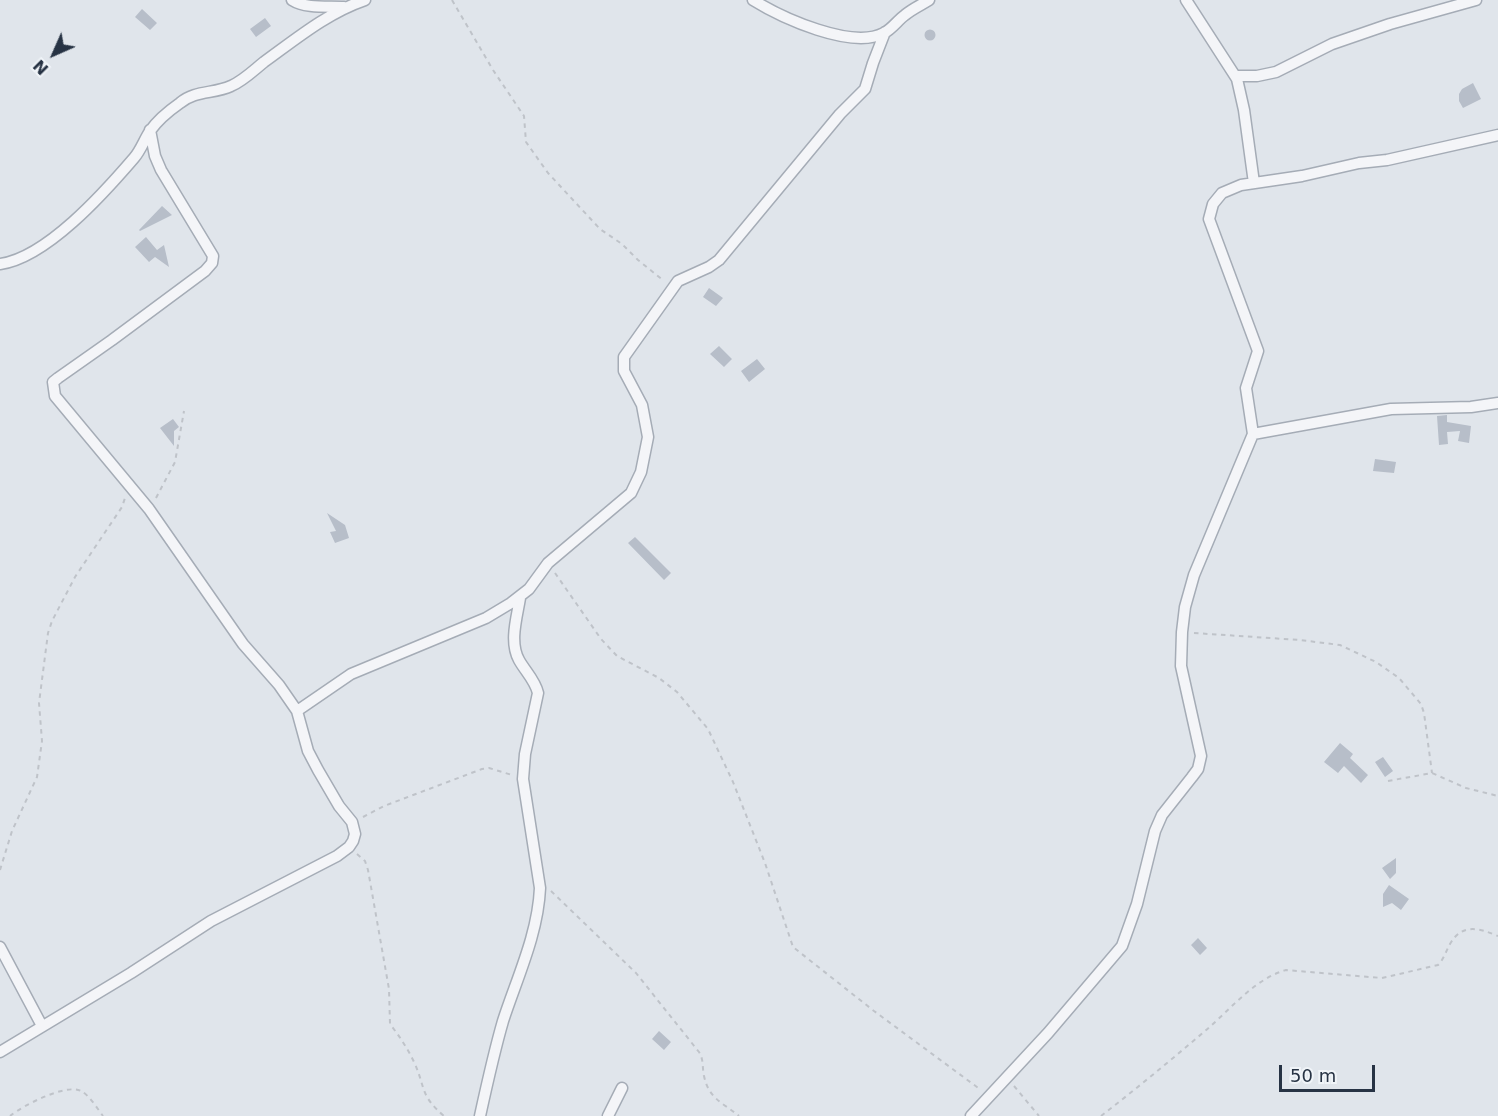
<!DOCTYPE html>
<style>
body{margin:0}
#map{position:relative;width:1498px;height:1116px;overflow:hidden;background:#e0e5eb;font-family:"DejaVu Sans",sans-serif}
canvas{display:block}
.north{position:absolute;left:24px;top:24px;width:60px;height:60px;-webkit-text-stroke:4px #f0f4f8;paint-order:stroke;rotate:225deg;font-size:16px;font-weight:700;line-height:24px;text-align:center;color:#273344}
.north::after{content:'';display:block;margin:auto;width:21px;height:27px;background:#273344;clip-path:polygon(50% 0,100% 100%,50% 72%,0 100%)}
.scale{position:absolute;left:1279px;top:1065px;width:96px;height:27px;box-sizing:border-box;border:3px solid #273344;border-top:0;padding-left:8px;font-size:18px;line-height:21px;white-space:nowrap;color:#273344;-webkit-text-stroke:4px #f0f4f8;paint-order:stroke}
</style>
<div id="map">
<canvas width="1498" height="1116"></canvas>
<div class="north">N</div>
<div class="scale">50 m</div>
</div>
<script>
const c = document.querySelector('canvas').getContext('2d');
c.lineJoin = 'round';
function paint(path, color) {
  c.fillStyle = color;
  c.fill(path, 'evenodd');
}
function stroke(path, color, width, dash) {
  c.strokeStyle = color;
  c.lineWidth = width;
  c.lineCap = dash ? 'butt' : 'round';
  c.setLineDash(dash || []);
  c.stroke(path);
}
paint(new Path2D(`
 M142 9 157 23 150 30 135 17Z
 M265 18 271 26 256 37 250 29Z
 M924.5 35a5.5 5.5 0 1 1 11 0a5.5 5.5 0 1 1-11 0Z
 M1473 83 1481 99 1463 108 1459 101V94L1462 89Z
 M162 206 172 215 140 231 139 230Z
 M146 237 157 250 164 245 169 267 155 257 149 262 135 247Z
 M709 288 723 298 716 306 703 297Z
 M719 346 732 359 724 367 710 354Z
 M757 359 765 369 749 382 741 371Z
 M1447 415V422L1471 426 1469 443 1458 441 1460 431 1447 432 1448 444 1439 445 1437 416Z
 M173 419 179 427 174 431V446L160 428Z
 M1375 459 1396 462 1394 473 1373 471Z
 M327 513 345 525 349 538 335 543 330 532 336 531Z
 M635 537 671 573 664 580 628 543Z
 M1340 743 1353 754 1350 758 1368 775 1361 783 1344 766 1338 773 1324 762Z
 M1383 757 1393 771 1385 777 1375 762Z
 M1396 858V873L1390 879 1382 868Z
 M1389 885 1409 899 1401 910 1392 903 1383 907V894Z
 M1198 938 1207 948 1200 955 1191 945Z
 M659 1031 671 1042 664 1050 652 1039Z`), '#b7bec9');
const street = new Path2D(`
 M292 0C306 9 328 6 344 7
 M753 0C782 18 852 50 884 33 892 29 898 20 905 15 912 9 921 5 929 0
 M1186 0 1237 79 1244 110 1254 183
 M1235 76H1257L1276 72 1332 44 1390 24 1476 0
 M0 264C46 258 104 193 134 158 141 150 144 140 150 131 157 121 170 110 180 103 195 90 214 94 231 86 243 81 254 70 264 62 296 39 327 13 365 0
 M1253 434 1391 409 1471 407 1498 403
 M297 711 351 674 486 618 511 603 529 589 548 563 631 493 641 472 648 437 642 405 624 371V357L678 281 709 267 719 260 840 114 865 89 873 63 885 32
 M0 947 42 1026
 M0 1052 131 973 211 921 337 856 349 847 353 841 355 834 352 822 339 806 318 770 308 751 297 711 279 685 243 644 149 509 55 396 53 382 58 378 112 340 205 271 212 263 213 256 161 170 155 156 150 130
 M480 1116C487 1084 494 1052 503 1021 517 978 538 934 540 888L523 779 525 754 538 693C535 680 525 671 519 660 509 642 517 617 520 598
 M608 1116 622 1088
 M971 1116 1048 1033 1122 946 1137 904 1155 831 1162 815 1192 777 1198 769 1201 756 1181 666 1182 632 1185 607 1194 575 1253 434 1246 388 1258 351 1209 219 1213 204 1222 193 1241 185 1302 176 1359 163 1387 160 1498 135`);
stroke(street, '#a5acb6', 13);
stroke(new Path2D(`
 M452 0 493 70 524 116 526 142 548 173 600 229 622 244 638 260 664 281
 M156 498 175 462 184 411
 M555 573 601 639 617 656 659 678 677 692 708 729 733 782 765 863 793 947 874 1011 981 1090
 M1194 633 1300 640 1340 645 1376 662 1399 678 1421 704 1424 713 1432 773
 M1388 781 1432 773 1466 788 1498 796
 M363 817 384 806 482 769 489 768 512 775
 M357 854 365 861 368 870 389 989 390 1024C400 1037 408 1049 415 1064 426 1090 420 1095 444 1116
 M0 870 12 831 37 777 42 741 39 703 48 633 52 621 75 577 122 507 125 498
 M551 891 636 973 699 1052C704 1060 702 1067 704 1076 709 1099 722 1102 739 1116
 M1014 1086 1039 1116
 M10 1116C22 1106 66 1083 81 1091 89 1095 97 1108 103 1116
 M1101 1116C1136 1089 1171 1060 1205 1031 1230 1010 1254 979 1286 970L1382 978 1438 965C1444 959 1446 951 1450 944 1462 923 1479 928 1498 936`), '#bfc3c9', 2, [4.5, 4.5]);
stroke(street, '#f4f5f8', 10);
</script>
